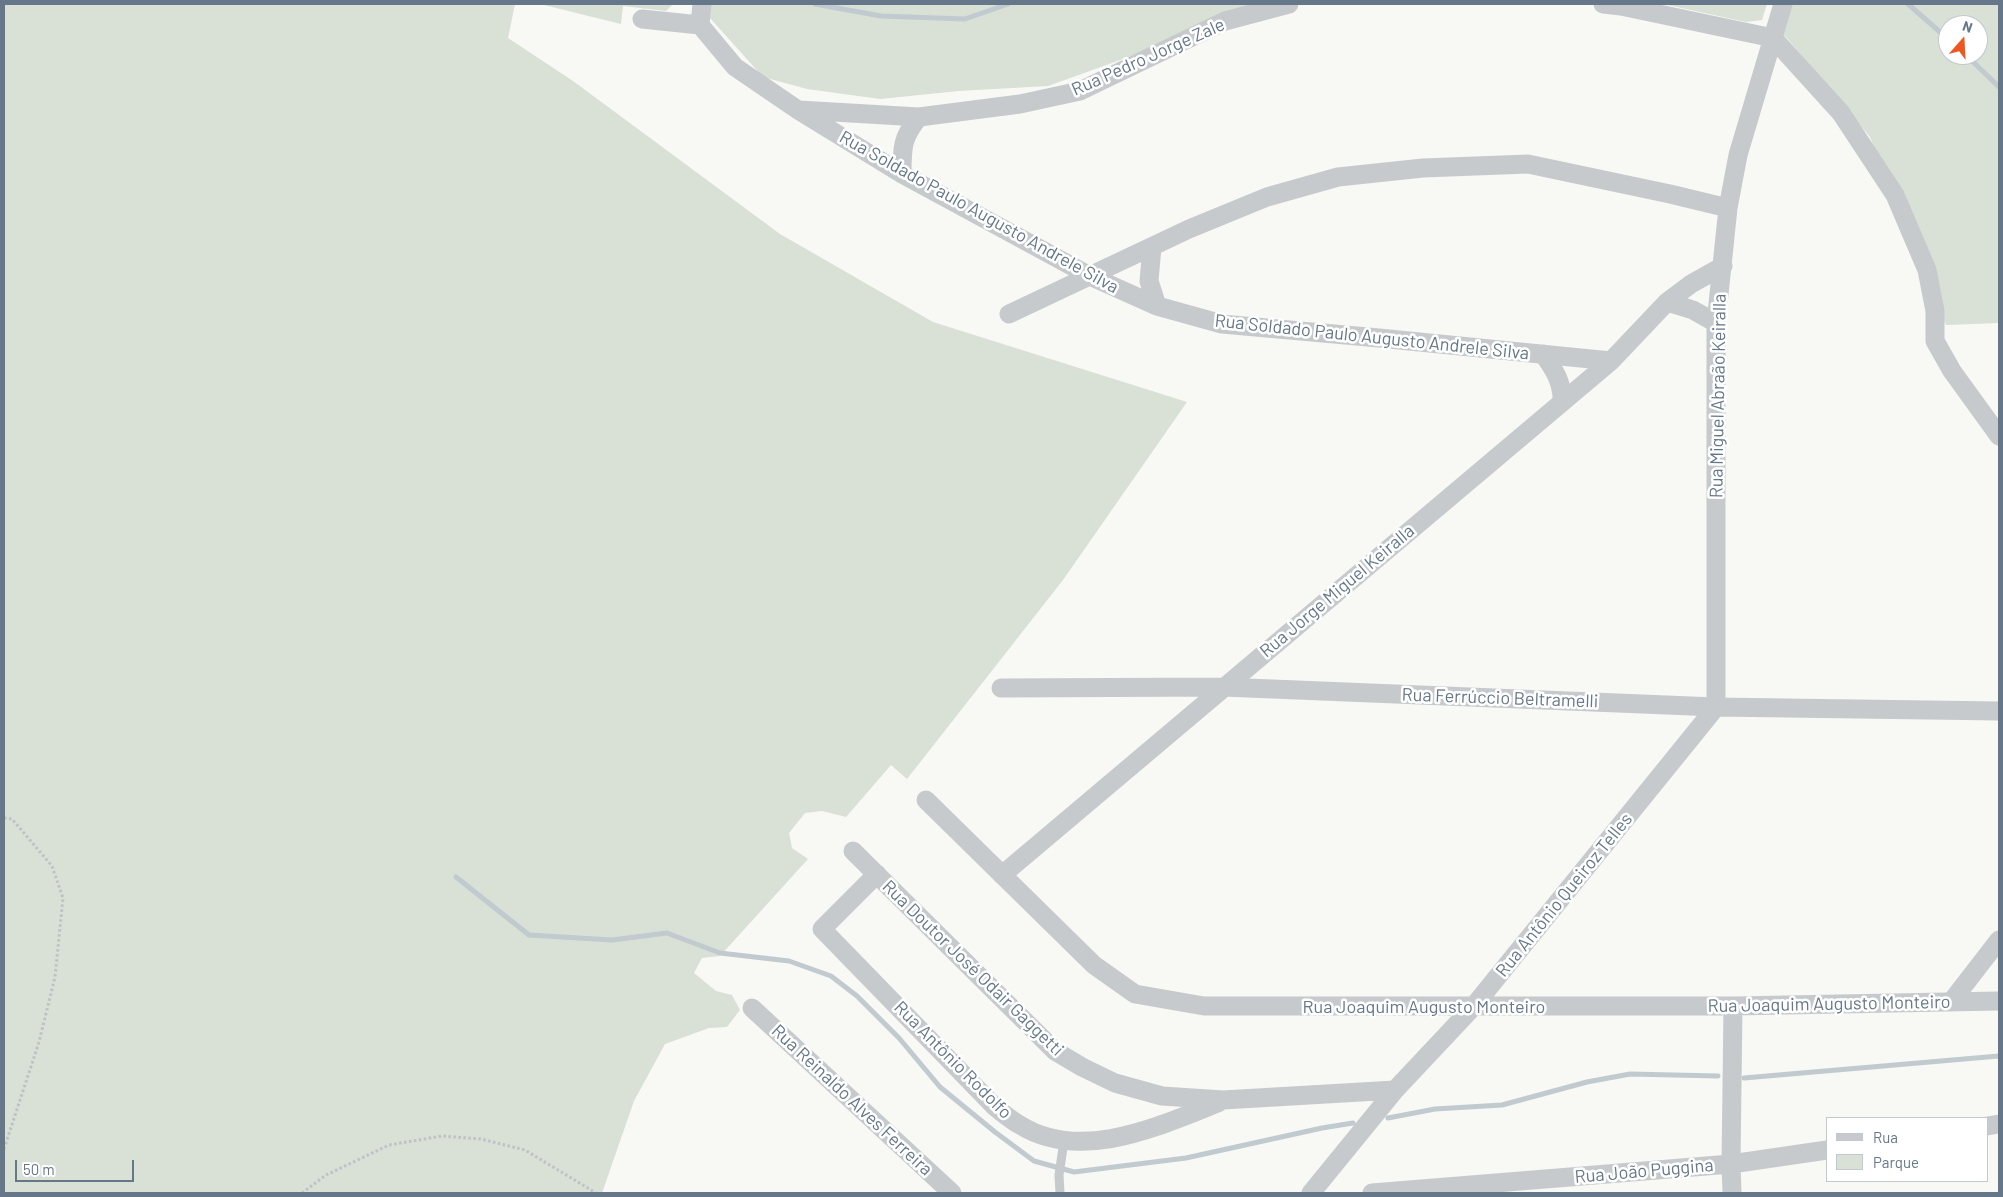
<!DOCTYPE html>
<meta charset="utf-8">
<style>
body{margin:0}
#map{position:relative;width:2003px;height:1197px;overflow:hidden;background:#f8f8f5;font-family:Barlow,sans-serif}
canvas{display:block}
.frame{position:absolute;inset:0;border:5px solid #657788;pointer-events:none}
.legend{position:absolute;left:1826px;top:1117px;width:162px;height:65px;box-sizing:border-box;background:#fff;border:1px solid #c1c9cf;margin:0;padding:6px 9px;list-style:none;font-size:15px;color:#657788}
.legend li{display:flex;align-items:center;gap:10px;height:25px}
.legend b{width:25px;border:1px solid #c1c9cf}
.north{position:absolute;left:1938px;top:15px;width:50px;height:50px;box-sizing:border-box;background:#fff;border:1px solid #c1c9cf;border-radius:50%;rotate:19deg;font-size:14px;font-weight:700;line-height:20px;text-align:center;color:#657788}
.north::after{content:'';display:block;margin:auto;width:18px;height:22px;background:#ee571f;clip-path:polygon(50% 0,100% 100%,50% 72%,0 100%)}
.scale{position:absolute;left:15px;top:1160px;width:119px;height:22px;box-sizing:border-box;border:2px solid #657788;border-top:0;padding-left:6px;font-size:15px;line-height:18px;white-space:nowrap;color:#657788;-webkit-text-stroke:4px #fff;paint-order:stroke}
</style>
<div id="map">
<canvas width="2003" height="1197"></canvas>
<div class="frame"></div>
<ul class="legend">
<li><b style="height:6px;background:#c6cacd"></b>Rua</li>
<li><b style="height:14px;background:#d9e0d6"></b>Parque</li>
</ul>
<div class="north">N</div>
<div class="scale">50 m</div>
</div>
<script>
const c = document.querySelector('canvas').getContext('2d');
c.lineJoin = 'round';
function paint(path, color) {
  c.fillStyle = color;
  c.fill(path, 'evenodd');
}
function stroke(path, color, width, dash) {
  c.strokeStyle = color;
  c.lineWidth = width;
  c.lineCap = dash ? 'butt' : 'round';
  c.setLineDash(dash || []);
  c.stroke(path);
}
function drawText(font, color, halo, rows, align = 'center') {
  c.font = font + ' Barlow,sans-serif';
  c.lineWidth = 5;
  c.setLineDash([]);
  c.textBaseline = 'middle';
  c.strokeStyle = halo;
  c.fillStyle = color;
  for (const [text, x, y, turn = 0] of rows) {
    c.save();
    c.translate(x, y);
    c.rotate((+turn || 0) * Math.PI / 180);
    c.textAlign = isNaN(turn) ? turn : align;
    if (halo) c.strokeText(text, 0, 0);
    c.fillText(text, 0, 0);
    c.restore();
  }
}
paint(new Path2D(`
 M4 4H515L508 38 573 81 780 234 933 322 1187 402 1063 580 907 779 891 765 846 817 822 811 805 813 789 833 792 848 808 859 720 956 702 958 694 973 716 991 732 995 740 1010 727 1027 709 1028 665 1044 634 1101 602 1193H4Z
 M540 4H673L666 11 623 6 621 24Z
 M711 4H1276L1048 86 959 91 880 99 807 89 763 77 710 18Z
 M1663 4H1767L1762 20 1746 22Z
 M1775 4H1999V323L1946 325 1870 137 1786 37 1768 24ZM1948 25H1978V55H1948Z`), '#d9e0d6');
stroke(new Path2D(`
 M815 4 881 16 965 19 1008 4
 M1908 4 1948 39
 M1966 55 1999 87
 M456 877 529 935 612 940 667 933 720 953 789 961 831 976 857 996 899 1038 940 1087 995 1132 1034 1161 1074 1172 1186 1158 1322 1128 1353 1123
 M1744 1078 1999 1056
 M1388 1118 1435 1109 1502 1105 1587 1082 1630 1074 1718 1076`), '#c0cacf', 5);
stroke(new Path2D(`
 M4 818 12 819 52 866 63 898 55 977 39 1042 4 1149
 M302 1193 326 1175 389 1145 442 1136 481 1139 525 1150 596 1193`), '#bfc2c4', 3, [2.5, 2.5]);
stroke(new Path2D(`
 M1060 1193 1059 1175 1064 1141`), '#c6cacd', 9);
stroke(new Path2D(`
 M702 4 700 25 735 67 798 110 902 174 1090 276 1157 306 1222 324 1379 338 1611 361
 M1603 4 1621 6 1773 38 1841 113 1895 195 1927 270 1935 311V341L1952 371 1999 436
 M642 19 700 25
 M799 110 919 117 1020 104 1080 91 1225 21 1289 4
 M902 174C902 148 902 137 919 117
 M1152 247 1149 281 1157 306
 M1667 302 1693 310 1716 323
 M1009 314 1189 229 1267 197 1338 177 1423 168 1528 164 1670 194 1728 208
 M1543 354C1554 369 1563 383 1562 402
 M1001 688 1223 687 1716 707 1999 711
 M926 800 1094 965 1135 994 1204 1006H1733L1999 1001
 M853 851 1055 1051 1082 1067 1115 1083 1162 1096 1223 1100 1395 1090
 M877 874 822 929 995 1107C1003 1113 1011 1120 1020 1125 1081 1163 1159 1126 1218 1103
 M1002 875 1611 361 1667 302 1691 284 1723 266
 M1951 1002 1999 940
 M752 1008 952 1193
 M1987 1126 1999 1124
 M1311 1193 1395 1090 1473 1007 1716 707V323L1728 208 1738 155 1783 4
 M1372 1193 1731 1164 1827 1150
 M1732 1193 1731 1164 1733 1006`), '#c6cacd', 19);
drawText('18px', '#657788', '#fff', [
 ["Rua Pedro Jorge Zale",1148,57,-24],
 ["Rua Soldado Paulo Augusto Andrele Silva",979,212,29],
 ["Rua Soldado Paulo Augusto Andrele Silva",1372,337,6],
 ["Rua Miguel Abraão Keiralla",1718,396,-89],
 ["Rua Jorge Miguel Keiralla",1337,591,-40],
 ["Rua Ferrúccio Beltramelli",1500,698,2],
 ["Rua Antônio Queiroz Telles",1564,895,-51],
 ["Rua Doutor José Odair Gaggetti",973,968,44],
 ["Rua Joaquim Augusto Monteiro",1829,1004,-1],
 ["Rua Joaquim Augusto Monteiro",1424,1007],
 ["Rua Antônio Rodolfo",953,1060,45],
 ["Rua Reinaldo Alves Ferreira",852,1100,43],
 ["Rua João Puggina",1644,1171,-5]
]);
</script>
